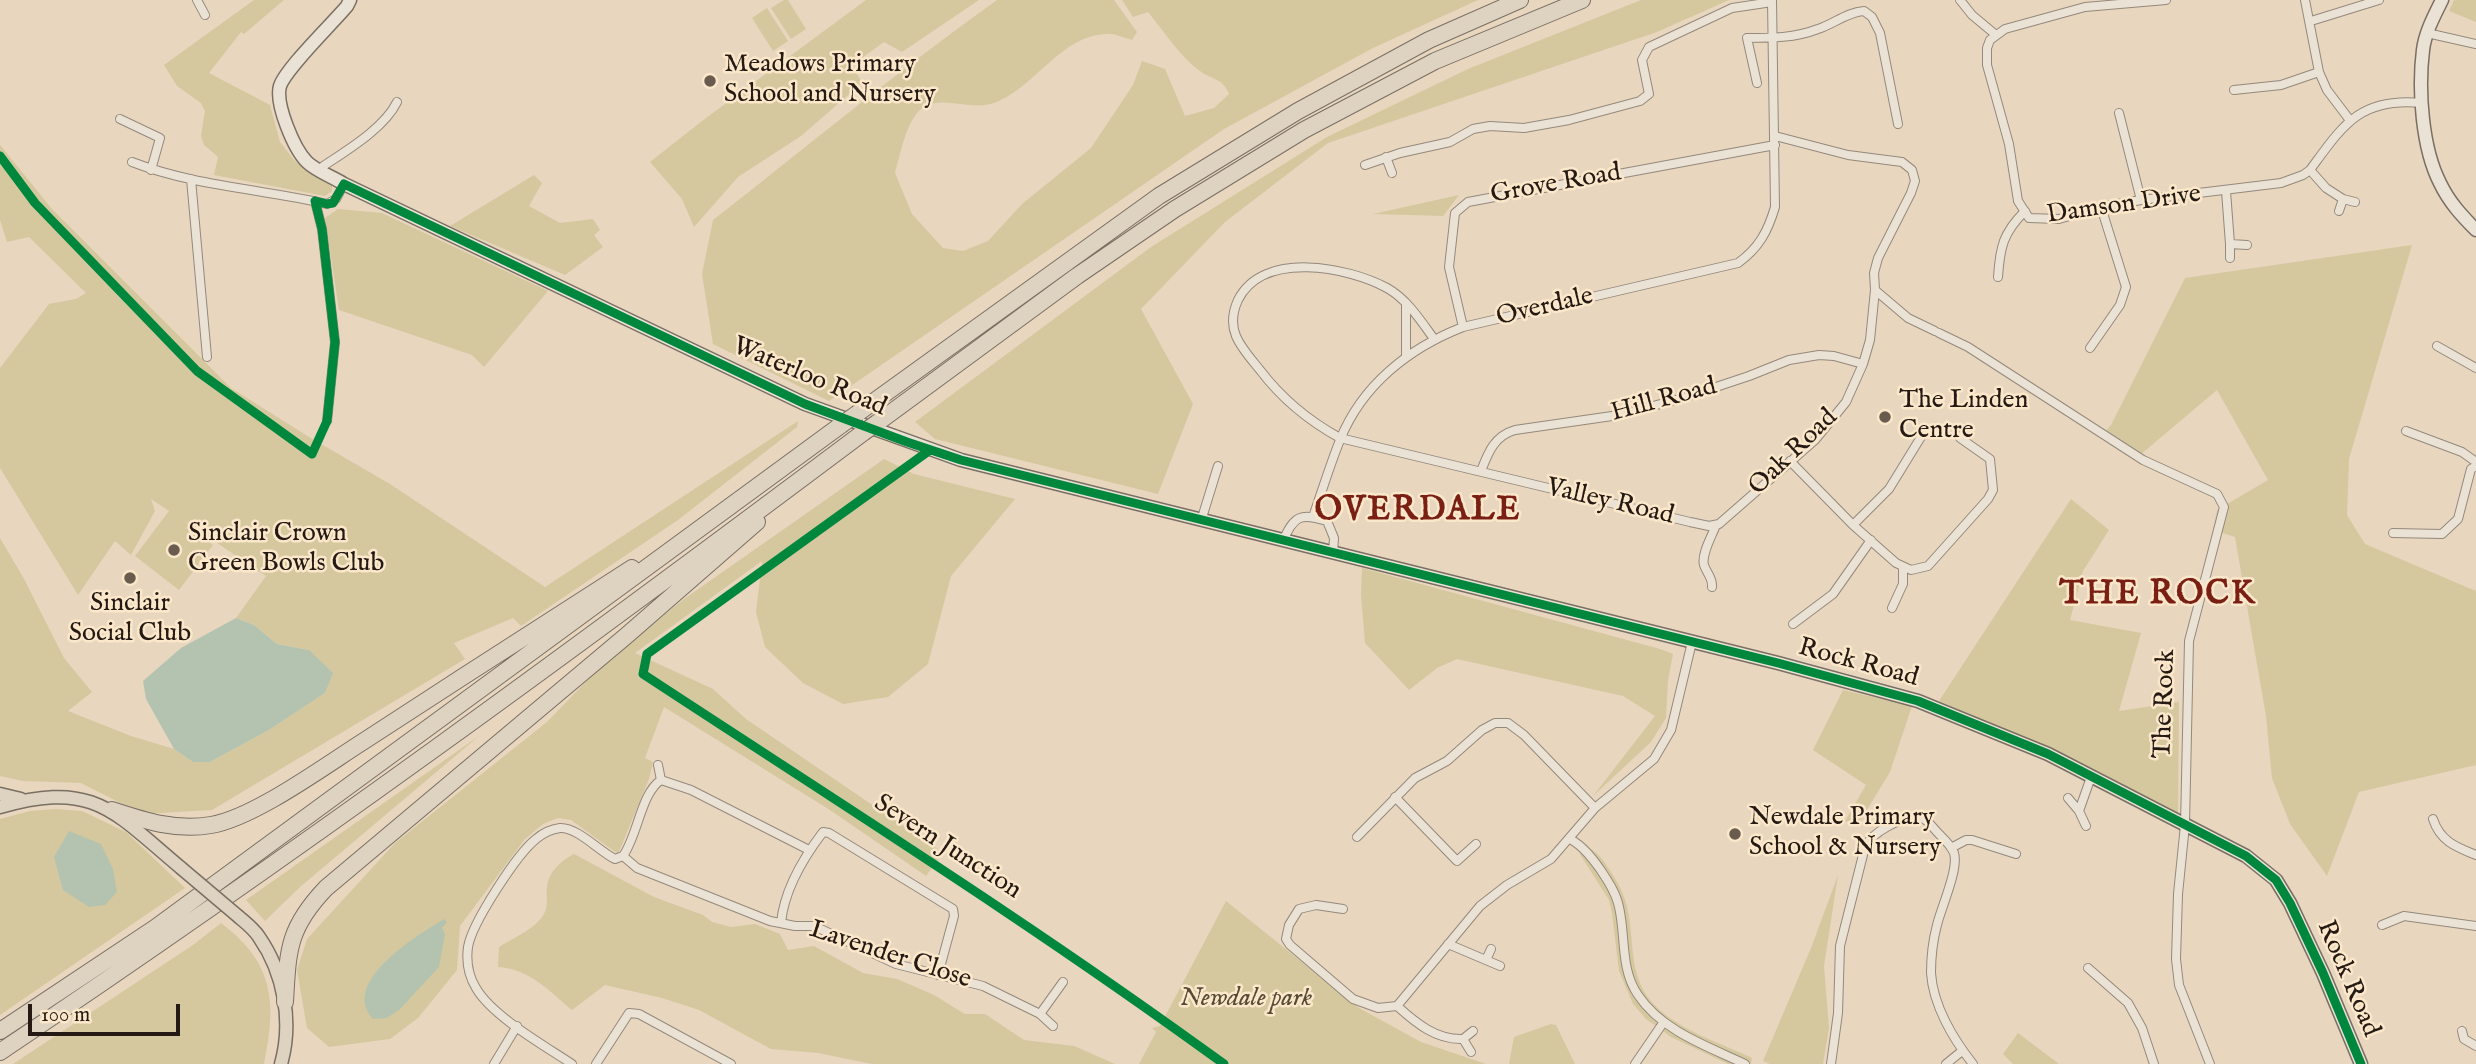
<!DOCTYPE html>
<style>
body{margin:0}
#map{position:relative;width:2476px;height:1064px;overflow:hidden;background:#e8d6be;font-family:"IM FELL English",serif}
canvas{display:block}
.scale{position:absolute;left:28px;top:1004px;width:152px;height:32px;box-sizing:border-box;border:4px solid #251a13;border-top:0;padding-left:9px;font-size:21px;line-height:24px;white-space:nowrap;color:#251a13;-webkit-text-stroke:5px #fbe7ca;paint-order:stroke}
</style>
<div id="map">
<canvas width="2476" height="1064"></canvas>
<div class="scale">100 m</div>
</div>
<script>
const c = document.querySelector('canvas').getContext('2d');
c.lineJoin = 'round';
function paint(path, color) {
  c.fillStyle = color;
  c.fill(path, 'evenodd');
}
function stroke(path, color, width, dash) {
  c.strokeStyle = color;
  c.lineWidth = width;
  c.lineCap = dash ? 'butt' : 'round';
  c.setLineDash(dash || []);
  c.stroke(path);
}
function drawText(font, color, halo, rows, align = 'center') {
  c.font = font + ' "IM FELL English",serif';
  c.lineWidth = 5;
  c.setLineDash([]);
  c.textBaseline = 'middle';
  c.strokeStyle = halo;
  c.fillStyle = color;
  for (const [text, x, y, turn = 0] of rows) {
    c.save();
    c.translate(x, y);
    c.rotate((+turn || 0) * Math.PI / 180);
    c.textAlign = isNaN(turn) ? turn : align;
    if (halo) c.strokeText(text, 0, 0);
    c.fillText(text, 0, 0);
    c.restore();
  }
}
paint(new Path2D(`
 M254 0H284L244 34 241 32 209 73 270 105 280 142 294 160 332 184V191L325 196 214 175 218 157 204 145 201 136 205 111 201 103 177 86 164 65Z
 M784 0H788L806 29 791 39 771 8Z
 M866 0H979L902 52 884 42 852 65 862 83 801 136 738 177 694 227 682 199 650 162 702 121Z
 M997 0H1114L1137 32 1132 40C1124 38 1114 33 1106 34 1060 36 1035 88 994 103 970 112 935 91 917 113 905 128 900 155 895 173L912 214 943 248 963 251 988 241 1022 204 1091 148 1133 85 1142 61 1165 69 1185 116 1214 108 1229 94C1223 78 1212 80 1200 71 1179 56 1164 31 1148 12L1133 17 1122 0H1478L1373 48 1224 129 829 401 713 344 702 274 713 220C808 146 900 69 997 0Z
 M1641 0H1729L1657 32 1328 143 1225 222 1141 309 1193 404 1158 494 935 439 915 422 1151 247 1327 137 1468 69Z
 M2454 0H2476V22L2449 11Z
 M767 8 788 41 773 51 752 18Z
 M0 145 52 209 231 388 309 437 390 484 545 587 798 421 797 427 678 520 521 626 513 618 454 643 465 659 212 810 142 814 81 783 23 781 0 776V538L24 579 64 658 92 692 68 711 131 736 174 749 193 762H210L269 730 325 693 309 650 277 644 254 625 236 618 266 576 183 520 213 545 179 590 135 556 169 511 151 499 155 511 131 555 115 541 78 595 0 468V368L49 304 76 299 86 293 29 237 7 242 0 220Z
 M534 175 542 183 529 206 560 223 593 219 600 230 594 235 603 247 565 275 450 226Z
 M1459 195 1443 216 1373 214Z
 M338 209 382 213 548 291 484 367 472 355 339 310 325 218Z
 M2412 245 2349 459 2347 515 2365 544 2476 591V765L2359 792 2327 876 2290 824 2272 778 2266 716 2235 537 2213 530 2217 510 2268 480 2217 390 2140 455 2104 433 2111 425 2185 278Z
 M884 459 914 474 1015 499 951 576 928 664 888 697 843 704 803 683 765 647 756 612 762 561 635 653 713 689 746 719 943 853 926 876 830 810 664 707 645 758 653 762 649 779 618 854 571 820 558 818 543 824 525 839 460 926 457 970 418 1018 390 1039 329 1047 307 1028 297 970 307 939 395 843 547 722 602 665 684 599Z
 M2071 499 2109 530 2083 571 2070 620 2141 633 2119 711 2179 702 2178 813 2093 769 1939 701Z
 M1362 568 1660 649 1673 654 1668 680 1666 718 1651 742 1593 796 1655 716 1623 696 1457 659 1437 668 1409 690 1365 643 1361 595Z
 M1843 690 1912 706 1890 772 1859 823 1845 821 1866 785 1813 750Z
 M479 736 300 887 265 921 246 900Z
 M55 809 82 811 126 832 185 888 0 1015V819L30 811Z
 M1577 843C1594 848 1600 855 1609 869 1617 881 1624 893 1627 907 1635 940 1628 972 1650 1000 1674 1029 1719 1042 1752 1058L1751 1064H1728L1671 1037 1646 1019 1633 1004 1619 971 1612 913 1609 900 1581 856Z
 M574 854 654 897 703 915 712 922 731 927 755 924 780 934 788 950 814 946 863 973 897 979 934 995 965 1014H985L1024 1040 1074 1046 1115 1064H872L818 1053 771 1049 699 1010 662 998 605 985 572 1010C549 991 530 969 498 967L499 947C514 937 540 928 546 909 548 902 546 893 547 887 549 871 561 861 574 854Z
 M1838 875 1824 966 1829 1028 1823 1064H1770L1763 1061 1811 948Z
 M1226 901 1359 1008 1421 1042 1486 1064H1139L1156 1032 1152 1028 1160 1026Z
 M221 923C274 963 277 1002 264 1064H13L193 945Z
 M1551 1024 1556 1025 1575 1064H1509L1514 1037Z
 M2018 1033 2059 1064H2013L2003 1054Z`), '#d5c89e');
paint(new Path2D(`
 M236 618 254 625 277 644 309 650 333 673 325 693 269 730 210 762H193L174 749 146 699 143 681 181 648Z
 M69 831 101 844 113 869 117 892 105 905 89 907 63 890 54 857Z
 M444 919 447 922 442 928 445 934 439 967 400 1009 387 1018 373 1019C339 982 418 935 444 919Z`), '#b4c3af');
const street = new Path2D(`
 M197 0 205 15
 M1960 0 1972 15 1996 35
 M2166 0 2085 7 2005 29 1990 40 1987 48V65L2009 144 2018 201 2029 218 2059 219 2101 207 2141 200 2281 183 2303 175 2310 170C2343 125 2360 97 2422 103
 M2305 0 2319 72 2327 90 2349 119
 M2311 21 2379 0
 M2427 33 2476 44
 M1757 83 1747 38C1771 38 1795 38 1818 29 1834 24 1847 12 1864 11L1872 17 1880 33 1898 124
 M2234 90 2281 85 2319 72
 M2119 113 2141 200
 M120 119 160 138 151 170
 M1386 157 1392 173
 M132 162C194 186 262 189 327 204L336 199 344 184
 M1365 165 1400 153 1450 142 1473 129 1490 126 1524 128 1569 120 1640 101 1649 94 1642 60 1649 47 1732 8 1772 2
 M319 169C344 152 384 129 397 102
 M2310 170 2326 188 2343 199
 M191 179 207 357
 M2226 191 2230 244
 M315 201 322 229 335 342 327 421
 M2339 211 2343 199 2355 202
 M2230 258V244L2247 245
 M1998 277C2000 247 2003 233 2025 211
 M1875 290 1908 318 1935 331
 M1463 327 1449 267 1455 213 1468 202 1775 145
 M1939 333 1968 347 2143 460 2217 494 2224 507 2189 641 2185 825 2178 894 2176 959 2179 985 2210 1064
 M1434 339C1421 321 1407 299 1387 288 1348 267 1263 250 1238 300 1233 311 1231 324 1236 336 1241 348 1251 359 1260 370 1282 399 1309 421 1340 438L1690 522 1709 526 1719 524 1815 440 1846 402 1863 364 1870 340 1875 290 1874 273 1878 258 1911 193 1915 181 1912 170 1902 162 1848 155 1775 136
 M2437 346 2476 368
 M2090 348 2120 305 2126 287 2101 207
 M1406 356V303
 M2406 431 2462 452 2476 462
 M1790 461 1853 525 1896 563 1911 570 1928 566 1988 499 1993 490 1990 459 1960 438 1967 428
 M1481 471C1488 453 1494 436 1515 430L1619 415 1683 398 1749 376 1789 360 1819 355 1834 356 1863 364
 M1313 517C1322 491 1330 465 1340 440 1362 385 1409 348 1463 327L1738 263C1759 248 1768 231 1775 207L1772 0
 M1201 521 1218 466
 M1853 525 1889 489 1921 437
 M2393 533 2442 534 2458 519 2471 469 2476 466
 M1283 541C1294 515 1301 513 1327 521L1334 538 1333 554
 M1712 587C1713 578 1707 574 1704 565 1701 554 1712 536 1716 525
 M1892 608 1903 584V568
 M1793 624 1833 594 1871 540
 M658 765 661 780
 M1395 797 1457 861 1476 844
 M2068 798 2079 811 2086 826
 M2079 811 2091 777
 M2433 819C2440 841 2456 847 2476 855
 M1357 837 1415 778 1447 761 1482 730 1495 723H1508L1524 735 1595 808
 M1570 839C1583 846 1592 858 1600 869 1608 881 1616 893 1619 907 1626 937 1620 969 1638 995 1662 1031 1707 1046 1745 1064
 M1951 848 1966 840H1972L2016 854
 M623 856 637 868 770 921 795 926H814L896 964 983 986 1040 1014 1053 1026
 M623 856C638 835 641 793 661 780L691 790 809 850
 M1343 909 1316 905 1299 909 1289 925 1286 939 1290 945 1353 999 1378 1008 1397 1006 1480 906 1507 885 1551 859 1595 808 1654 759 1671 730 1692 642
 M781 923C784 891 804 857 823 832L829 833 953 909 954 916 938 975
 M2382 925 2404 916 2476 926
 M1448 944 1500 966
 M1486 960 1491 949
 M2088 968 2128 1003 2142 1028 2154 1064
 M1397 1006C1416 1023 1436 1040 1463 1039
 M1040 1014 1063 982
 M2462 1031 2464 1039 2476 1046
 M1471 1052 1463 1039 1473 1031
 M494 1064 517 1026
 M572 1064C545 1046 492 1016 476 988 468 975 466 962 468 947 472 923 517 854 536 839 543 833 552 829 560 828 577 827 599 851 615 859L623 856
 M596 1064 629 1013 639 1014 731 1064
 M1635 1064 1663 1023
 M1831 1064 1838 1013 1840 946 1865 847C1873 831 1899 819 1917 816 1926 818 1931 825 1937 832 1943 838 1951 845 1954 853 1959 869 1941 908 1937 925 1933 940 1931 957 1931 973 1933 1005 1953 1039 1973 1064
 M1946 1064 1962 1051`);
const secondary = new Path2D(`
 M350 0 347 6C333 23 286 68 280 86 275 104 294 149 307 162 316 171 333 177 344 184L805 404 961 460 1778 663 1918 701 2048 754 2246 856 2276 880 2290 903 2323 973 2361 1064
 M2442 0C2434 16 2425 33 2423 50 2418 90 2422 148 2440 183 2449 202 2462 216 2476 230`);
const primary = new Path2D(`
 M0 794 21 799
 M0 807C94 780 113 811 181 868
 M239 917C246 923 254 929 259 937 284 973 293 1022 281 1064`);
const highway = new Path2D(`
 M858 413 1159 196 1298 111 1429 40 1520 0
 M877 423 1077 276 1175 209 1304 130 1435 61 1582 0
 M112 810C145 821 176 831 211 825 254 818 326 765 364 741 453 683 543 625 632 568
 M285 1002C288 949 288 928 326 888L626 636 757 522
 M0 1031 155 928 841 425
 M0 1052C294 855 580 645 864 432`);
stroke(street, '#94897b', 10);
stroke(secondary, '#796f63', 15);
stroke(primary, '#796f63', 15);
stroke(highway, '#796f63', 18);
stroke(street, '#ebe2d6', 8);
stroke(secondary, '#ebe2d6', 12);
stroke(primary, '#ded2c1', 12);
stroke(highway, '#ded2c1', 16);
const primaryBridge = new Path2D(`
 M181 868 239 917`);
const highwayBridge = new Path2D(`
 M841 425 858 413
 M864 432 877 423`);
stroke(primaryBridge, '#796f63', 15, []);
stroke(highwayBridge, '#796f63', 18, []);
stroke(primaryBridge, '#ded2c1', 12);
stroke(highwayBridge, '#ded2c1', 16);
stroke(new Path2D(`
 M0 156 35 203 197 371 312 454 327 421 335 342 322 229 315 201 327 204 333 203 344 184 805 404 907 442 961 460 1778 663 1918 701 2048 754 2246 856 2276 880 2290 903 2323 973 2361 1064
 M930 450 647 654 643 674C838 802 1035 926 1224 1064`), '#00873e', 9);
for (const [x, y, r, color] of [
 [710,81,7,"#695c4f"],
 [1885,417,7,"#695c4f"],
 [174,550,7,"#695c4f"],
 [130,578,7,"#695c4f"],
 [1735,834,7,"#695c4f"]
]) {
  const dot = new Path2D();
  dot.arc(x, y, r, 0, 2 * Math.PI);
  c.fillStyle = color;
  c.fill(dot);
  stroke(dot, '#fbe7ca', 2.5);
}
drawText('26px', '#251a13', '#fbe7ca', [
 ["Meadows Primary",724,66],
 ["School and Nursery",724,96],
 ["The Linden",1899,402],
 ["Centre",1899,432],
 ["Sinclair Crown",188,535],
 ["Green Bowls Club",188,565],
 ["Sinclair",130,605,"center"],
 ["Social Club",130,635,"center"],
 ["Newdale Primary",1749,819],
 ["School & Nursery",1749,849]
], 'left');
drawText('26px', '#251a13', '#fbe7ca', [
 ["Grove Road",1556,185,-10],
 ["Damson Drive",2124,206,-8],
 ["Overdale",1545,308,-13],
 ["Waterloo Road",809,378,23],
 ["Hill Road",1664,401,-15],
 ["Oak Road",1794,453,-44],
 ["Valley Road",1610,503,13],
 ["Rock Road",1858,664,15],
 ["The Rock",2166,704,-88],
 ["Severn Junction",947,848,33],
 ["Lavender Close",890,956,18],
 ["Rock Road",2347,979,67]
]);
drawText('italic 26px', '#554b35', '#fbe7ca', [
 ["Newdale park",1246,1000]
]);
c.letterSpacing = '2px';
drawText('bold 33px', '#7a1f14', '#fbe7ca', [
 ["OVERDALE",1418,512],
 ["THE ROCK",2158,596]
]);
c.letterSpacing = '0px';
</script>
